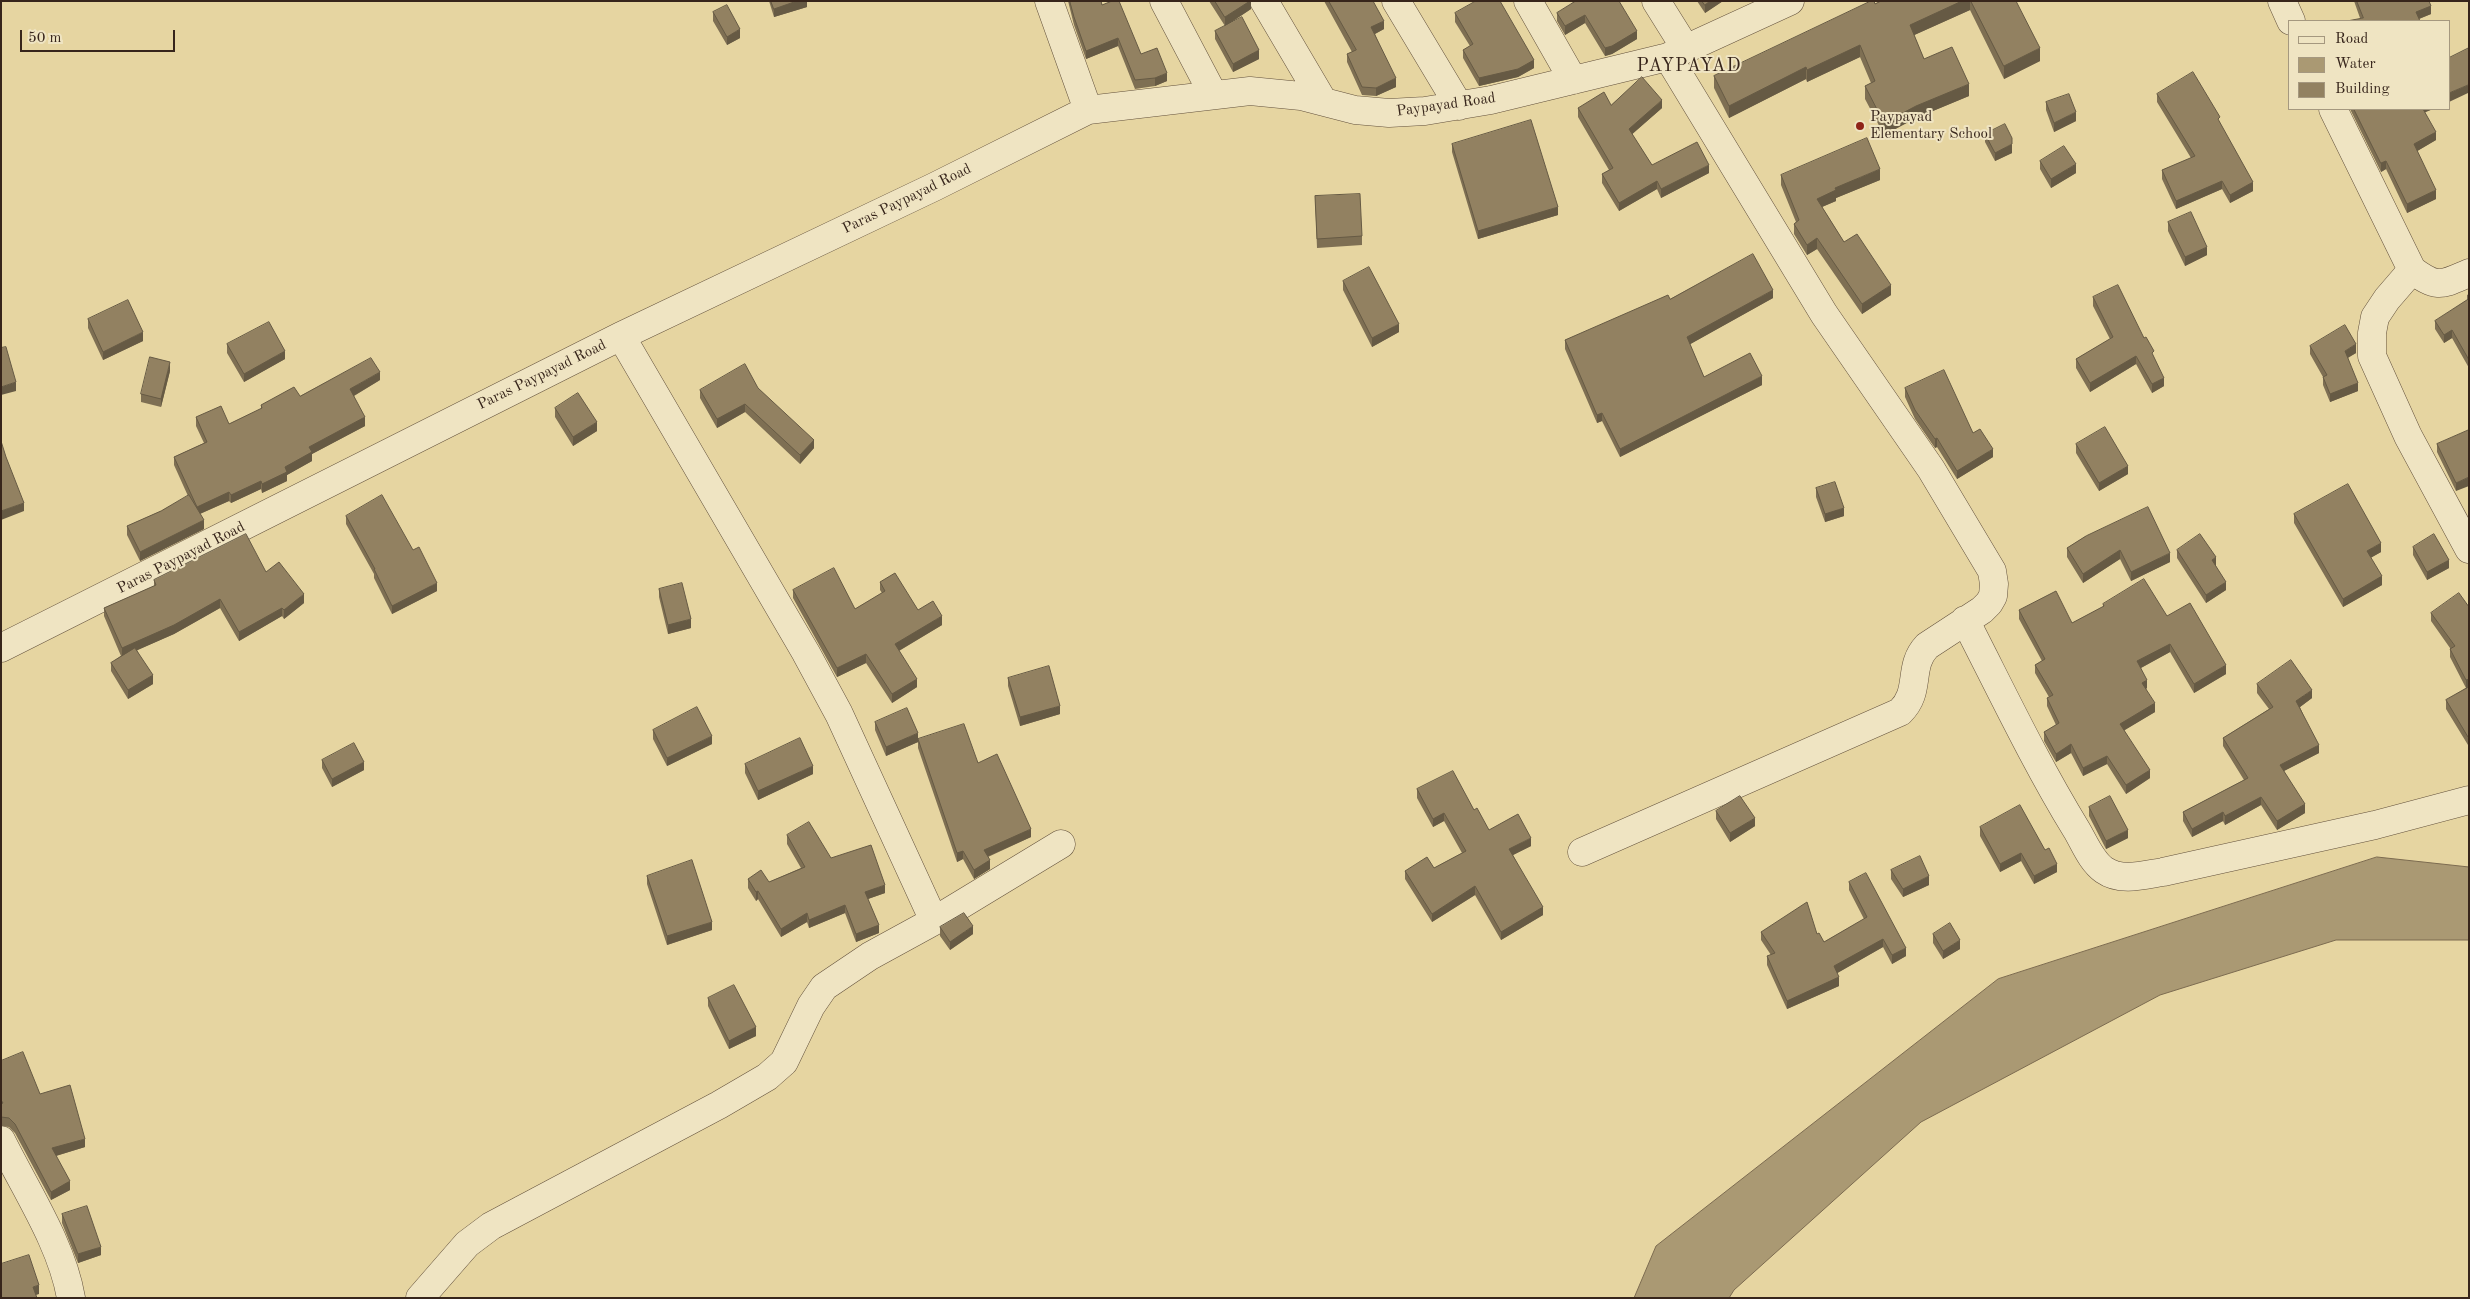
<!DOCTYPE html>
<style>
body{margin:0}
#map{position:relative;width:2470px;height:1299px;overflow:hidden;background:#e6d5a1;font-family:"Old Standard TT",serif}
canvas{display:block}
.frame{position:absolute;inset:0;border:2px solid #37251b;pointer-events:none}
.legend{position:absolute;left:2288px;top:20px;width:162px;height:90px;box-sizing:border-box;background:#efe4c2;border:1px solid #a5987f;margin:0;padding:6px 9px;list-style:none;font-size:15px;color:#37251b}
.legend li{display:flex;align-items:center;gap:10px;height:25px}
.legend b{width:25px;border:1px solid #a5987f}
.scale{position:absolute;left:20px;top:30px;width:155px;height:22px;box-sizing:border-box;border:2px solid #37251b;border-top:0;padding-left:6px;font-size:15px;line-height:18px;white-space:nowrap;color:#37251b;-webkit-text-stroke:4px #efe4c2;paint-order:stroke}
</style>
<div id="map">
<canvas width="2470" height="1299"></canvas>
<div class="frame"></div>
<ul class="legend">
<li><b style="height:6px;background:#efe4c2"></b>Road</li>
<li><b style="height:14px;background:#aa9973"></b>Water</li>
<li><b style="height:14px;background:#928161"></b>Building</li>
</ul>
<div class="scale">50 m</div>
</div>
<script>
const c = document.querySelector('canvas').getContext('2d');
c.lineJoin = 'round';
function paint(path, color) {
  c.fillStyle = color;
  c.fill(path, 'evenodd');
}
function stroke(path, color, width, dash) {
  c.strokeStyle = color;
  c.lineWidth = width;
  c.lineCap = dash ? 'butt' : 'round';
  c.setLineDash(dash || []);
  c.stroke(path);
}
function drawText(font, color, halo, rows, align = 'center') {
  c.font = font + ' "Old Standard TT",serif';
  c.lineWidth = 4;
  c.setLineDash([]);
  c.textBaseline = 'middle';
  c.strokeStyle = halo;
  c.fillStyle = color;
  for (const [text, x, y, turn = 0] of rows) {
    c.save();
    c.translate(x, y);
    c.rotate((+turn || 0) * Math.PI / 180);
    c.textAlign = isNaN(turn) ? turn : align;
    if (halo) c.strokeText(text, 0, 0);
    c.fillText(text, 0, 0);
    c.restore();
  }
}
const water = new Path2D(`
 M2377 857 2469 867V940H2336L2160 995 1921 1122 1734 1290 1729 1298H1634L1656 1246 1998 979Z`);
paint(water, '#aa9973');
stroke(water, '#7c6b50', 1);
const minor = new Path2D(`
 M1049 1 1088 110
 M1164 1 1213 94
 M1264 1 1323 101
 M1396 1 1459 106
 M1528 1 1573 80
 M1656 1 1686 49
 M2282 1 2291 21
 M2333 109 2412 270C2438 289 2441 285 2469 273
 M2412 270 2387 299 2375 317 2372 333V356L2408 436 2469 549
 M621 336 806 653 839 714 934 921
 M1965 620C2001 690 2035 762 2076 829 2084 842 2091 861 2104 870 2121 882 2144 875 2163 872L2375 825 2469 800
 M1 648 621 336 934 187 1088 110 1250 91 1301 96 1355 110 1389 113 1425 111 1491 100 1668 57 1790 1
 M1582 852 1900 712C1922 691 1907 667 1927 646L1982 610 1989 603 1993 596 1994 584 1992 571 1931 469 1824 314 1668 57
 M1 1140C25 1189 62 1244 71 1298
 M420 1298 467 1244 491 1226 719 1105 767 1077 784 1062 811 1006 824 987 870 956 934 921 1061 844`);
stroke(minor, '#63513c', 29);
stroke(minor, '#efe4c2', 28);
paint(new Path2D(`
 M769 1H807V7L774 17Z
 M1068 1H1101L1102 5 1141 54 1167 81 1155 86 1135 89 1118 46 1086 59 1074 25Z
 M1209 1H1251V9L1226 26 1259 59 1233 72 1215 39V31L1225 26Z
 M1324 1H1373L1384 29 1375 34 1396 87 1376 96 1362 95 1347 62V54L1352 52Z
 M1572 1H1619L1637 39 1612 54 1605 56 1585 23 1565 35 1557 21V13L1573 3Z
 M1697 1H1723L1705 13Z
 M1881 1H2016L2040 61 2004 79 1970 10 1914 35 1924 59 1969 96 1916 118 1884 135 1865 99V86L1871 83 1860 57 1807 82 1806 79 1729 118 1714 88V76Z
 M2354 1H2429L2431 14 2419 19 2360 18Z
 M713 12 740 38 727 45 713 21Z
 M1455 13 1534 68 1518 77 1479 86 1463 58V50L1470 46 1455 22Z
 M2157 94 2220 123 2253 191 2230 203 2222 189 2176 209 2162 179V170L2191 158 2157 102Z
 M2046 102 2076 121 2054 132 2046 110Z
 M1611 105 1662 108 1632 134 1652 165 1709 173 1661 198 1657 189 1619 211 1602 183V174L1609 170 1578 117V108Z
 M2350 109H2433L2425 112 2436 140 2417 151 2436 199 2407 213 2386 169 2381 172Z
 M1985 134 2012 153 1995 161 1985 142Z
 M1452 144 1558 215 1478 239 1452 152Z
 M2040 161 2076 173 2051 188 2040 169Z
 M1781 175 1880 180 1836 198V201L1822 207 1844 242 1891 295 1862 314 1817 249 1807 255 1794 234V224L1796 222 1781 185Z
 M1315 196 1362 236V245L1317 248Z
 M2168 222 2207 255 2185 266 2168 231Z
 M1343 281 1399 332 1372 347 1343 290Z
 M2469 294V368L2452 338 2444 343 2435 329V321L2467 300V295Z
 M2093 297 2144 338 2154 358 2164 386 2152 393 2136 364 2090 392 2076 368V359L2110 339 2093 306Z
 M1773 298 1690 344 1704 377 1762 385 1620 457 1602 421 1597 423 1565 349V340L1670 299Z
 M88 319 143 341 103 360 88 328Z
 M227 344 285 359 244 382 227 353Z
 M2310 346 2356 353 2348 358 2358 391 2330 402 2323 385V377L2310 354Z
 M170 371 161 407 141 402V394Z
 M380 380 354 396 365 426 312 454V461L287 475V481L262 493 261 489 231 503 229 501 200 514 204 529 140 561 127 535V526L161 511 188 496 174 465V457L204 443 196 426V417L229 424 261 409V405Z
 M758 388 814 448 800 464 745 412 717 428 700 398V390Z
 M1905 388 1973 433 1993 457 1957 479 1937 447 1935 448 1915 419 1905 397Z
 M555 408 597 431 573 446 555 417Z
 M2469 430 2456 491 2437 452V444Z
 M2076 444 2128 474 2099 491 2076 453Z
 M1816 488 1844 516 1825 522 1816 497Z
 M2294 514 2381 552 2370 558 2382 585 2343 607 2294 523Z
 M346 516 437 591 392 614 374 578V574L346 524Z
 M2086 536 2170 562 2131 581 2120 559 2083 583 2067 557V548Z
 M2413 547 2449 568 2427 580 2413 555Z
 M2177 550 2216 566 2226 590 2206 603 2177 558Z
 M266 572 304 603 284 619 282 616 239 641 220 608 174 634 137 650 153 684 128 699 111 671V663L121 656 104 616V608L154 586V580Z
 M880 582 918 610 942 625 899 651 917 687 892 703 866 663 837 677 793 598V590L855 609 882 593 880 590Z
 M659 589 691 628 668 634 659 597Z
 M2103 604 2167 616 2226 674 2194 693 2170 652 2141 668 2147 688 2146 689 2155 712 2124 730 2150 778 2126 794 2107 764 2083 776 2071 753 2056 762 2044 741V732L2056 725 2047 706V698L2049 697 2035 673V665L2042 661 2019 619V610L2072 623 2103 607Z
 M2469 607V745H2468L2446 709V700L2466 688 2450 657V648L2431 621V613Z
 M1008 678 1060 714 1020 726 1008 686Z
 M2257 684 2312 698 2300 707 2319 753 2284 771 2305 813 2277 830 2261 805 2225 825 2223 821 2192 837 2183 821V812L2244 780 2223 746V738L2269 709 2257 693Z
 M875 722 918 742 886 756 875 730Z
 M653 730 712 744 667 766 653 739Z
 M918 739 978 763 1031 837 988 857 990 869 974 879 963 859 957 862 918 748Z
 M322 760 364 770 332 787 322 768Z
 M745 764 813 774 758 800 745 773Z
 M1417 789 1474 810 1489 830 1531 846 1513 855 1543 915 1501 940 1475 895 1432 922 1405 879V871L1434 868 1462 853 1444 821 1433 827 1417 798Z
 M2089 807 2128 838 2106 849 2089 816Z
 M1716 811 1755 826 1730 842 1716 819Z
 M1980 827 2045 850 2057 872 2034 884 2021 861 2000 872 1980 836Z
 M787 835 831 858 885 893 868 899 879 933 856 942 845 913 809 928 807 922 781 937 758 899 756 901 748 888V879L769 882 801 868 787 844Z
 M1891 870 1929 885 1903 897 1891 879Z
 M647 876 712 930 667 945 647 884Z
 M1849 882 1906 956 1892 964 1883 947 1837 973 1839 986 1787 1009 1767 965V956L1771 955 1761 940V932L1817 934 1824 942 1864 919 1849 890Z
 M940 927 973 934 950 950 940 936Z
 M1933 934 1960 949 1943 959 1933 943Z
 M708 998 756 1036 729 1049 708 1006Z
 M1 1061 40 1094 85 1147 56 1156 70 1190 51 1200 15 1133 9 1127 1 1126Z
 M62 1214 101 1255 78 1263 62 1223Z`), '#7e6f53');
paint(new Path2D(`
 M797 1H807V7L774 17V9Z
 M1250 1H1251V9L1225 26V17Z
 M1710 1H1723L1705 13V5Z
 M1962 1H1970V10L1910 37V25Z
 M2431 6V14L2416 20V12Z
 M1585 15V23L1565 35V26Z
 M1384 21V29L1371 36V27Z
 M740 29V38L727 45V37Z
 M1637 31V39L1612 54 1605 56V48Z
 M1118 38V46L1086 59V51Z
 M1860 45V57L1807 82V70Z
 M2040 48V61L2004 79V66Z
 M1259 50V59L1233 72V64Z
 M1534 60V68L1518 77 1479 86V78Z
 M1806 67V79L1729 118V106Z
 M1167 73V81L1155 86V78Z
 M1396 78V87L1376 96V88Z
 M1969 84V96L1916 118 1884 135V123L1916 106Z
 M2468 85V93L2449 102V93Z
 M1662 100V108L1629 137V129Z
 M2421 109H2433L2421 114Z
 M2076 112V121L2054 132V123Z
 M2436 132V140L2414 153V144Z
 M2012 144V153L1995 161V153Z
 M2386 161V169L2381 172V163Z
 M2076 164V173L2051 188V179Z
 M1709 165V173L1661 198V189Z
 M1880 169V180L1836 198V201L1817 209V199L1835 188Z
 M1657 181V189L1619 211V203Z
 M2222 181V189L2176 209V201Z
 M2253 182V191L2230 203V195Z
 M2436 190V199L2407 213V204Z
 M1558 207V215L1478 239V231Z
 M1817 238V249L1807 255V245Z
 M2207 247V255L2185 266V257Z
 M1891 285V295L1862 314V304Z
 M1773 290V298L1687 346V337Z
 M1399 324V332L1372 347V338Z
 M2452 330V338L2444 343V335Z
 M143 332V341L103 360V352Z
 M2356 344V353L2345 359V351Z
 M285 351V359L244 382V374Z
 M2136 356V364L2090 392V383Z
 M170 362V371L161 407V399Z
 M380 372V380L350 398V389Z
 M1762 376V385L1620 457V449Z
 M2164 378V386L2152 393V384Z
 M16 382V391L1 395V387Z
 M2358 383V391L2330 402V394Z
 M745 404V412L717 428V419Z
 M1602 413V421L1597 423V415Z
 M365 417V426L312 454V461L287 475V481L262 493V484L285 467 309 447Z
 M597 422V431L573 446V437Z
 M1937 438V447L1935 448V439Z
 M814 440V448L800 464V455Z
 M1993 449V457L1957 479V471Z
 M2128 466V474L2099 491V483Z
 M2469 477V486L2456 491V483Z
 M261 481V489L231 503V495Z
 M229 492V501L197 515V507Z
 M24 503V511L1 520V511Z
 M1844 508V516L1825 522V514Z
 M204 520V529L140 561V552Z
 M2381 543V552L2367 560V551Z
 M2120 550V559L2083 583V574Z
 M2170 553V562L2131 581V572Z
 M2216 557V566L2212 568V560Z
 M2449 560V568L2427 580V572Z
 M2382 576V585L2343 607V599Z
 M2226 582V590L2206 603V595Z
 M437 583V591L392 614V606Z
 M304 594V603L284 619V610Z
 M220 599V608L174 634 122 657V648Z
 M282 608V616L239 641V632Z
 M942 616V625L895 653V644Z
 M691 619V628L668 634V625Z
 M2170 644V652L2137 670V661Z
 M866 654V663L837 677V668Z
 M2226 665V674L2194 693V684Z
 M153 675V684L128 699V690Z
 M917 679V687L892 703V694Z
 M2469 679V688L2466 689V680Z
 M2147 680V688L2142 691V683Z
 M2312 690V698L2296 710V701Z
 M2155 703V712L2120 733V724Z
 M1060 706V714L1020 726V717Z
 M918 733V742L886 756V747Z
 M712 736V744L667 766V758Z
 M2071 744V753L2056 762V754Z
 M2319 745V753L2280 773V765Z
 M2107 756V764L2083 776V768Z
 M364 762V770L332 787V779Z
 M813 766V774L758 800V791Z
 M2150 770V778L2126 794V785Z
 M2261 797V805L2225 825V816Z
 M2305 804V813L2277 830V821Z
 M2223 812V821L2192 837V829Z
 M1444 813V821L1433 827V819Z
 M1755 818V826L1730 842V833Z
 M1031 829V837L984 858V850Z
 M2128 830V838L2106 849V841Z
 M1531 838V846L1509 857V849Z
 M963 851V859L957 862V853Z
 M2021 853V861L2000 872V864Z
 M990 860V869L974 879V870Z
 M2057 864V872L2034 884V876Z
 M1929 876V885L1903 897V889Z
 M885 885V893L865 900V892Z
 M1475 886V895L1432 922V914Z
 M758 891V899L756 901V892Z
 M845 905V913L809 928V920Z
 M1543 907V915L1501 940V932Z
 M807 913V922L781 937V929Z
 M712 922V930L667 945V936Z
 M879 925V933L856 942V934Z
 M973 926V934L950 950V942Z
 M1883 939V947L1834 975V966Z
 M1960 940V949L1943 959V951Z
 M1906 948V956L1892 964V955Z
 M1839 977V986L1787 1009V1001Z
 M756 1027V1036L729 1049V1041Z
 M85 1139V1147L52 1157V1148Z
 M70 1181V1190L51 1200V1192Z
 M101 1247V1255L78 1263V1254Z
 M39 1285V1294L33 1296V1287Z`), '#665a44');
const building = new Path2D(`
 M771 1H797L774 9Z
 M1070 1H1101L1102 5 1112 1H1119L1141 54 1157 48 1167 73 1155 78 1135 80 1118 38 1086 51 1074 17Z
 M1215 1H1250L1225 17Z
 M1329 1H1373L1384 21 1371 27 1396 78 1376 88 1362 87 1347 54 1356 50Z
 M1476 1H1500L1534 60 1518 69 1479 78 1463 50 1473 44 1455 13Z
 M1576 1H1619L1637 31 1612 46 1605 48 1585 15 1565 26 1557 13Z
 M1702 1H1710L1705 5Z
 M1871 1H1874L1875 4 1881 1H1962L1910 25 1924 59 1952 47 1969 84 1916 106 1884 123 1865 86 1875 81 1860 45 1807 70 1806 67 1729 106 1714 76Z
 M1971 1H2016L2040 48 2004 66Z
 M2357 1H2429L2431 6 2416 12 2420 21H2347L2363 18Z
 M727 5 740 29 727 37 713 12Z
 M1242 17 1259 50 1233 64 1215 31Z
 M2469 48V86L2468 85 2449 93V58Z
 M2193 72 2220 117 2218 119 2253 182 2230 195 2222 181 2176 201 2162 170 2195 156 2157 94Z
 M1642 77 1662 100 1629 129 1652 165 1697 142 1709 165 1661 189 1657 181 1619 203 1602 174 1613 168 1578 108 1604 92 1611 105Z
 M2069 94 2076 112 2054 123 2046 102Z
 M2354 109H2423L2436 132 2414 144 2436 190 2407 204 2386 161 2381 163Z
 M1531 120 1558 207 1478 231 1452 144Z
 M2005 124 2012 138V144L1995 153 1985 134Z
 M1867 138 1880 169 1835 188 1836 190 1817 199 1844 242 1857 234 1891 285 1862 304 1817 238 1807 245 1794 224 1799 220 1781 175Z
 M2064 146 2076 164 2051 179 2040 161Z
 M1360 194 1362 236 1317 239 1315 196Z
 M2191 212 2207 247 2185 257 2168 222Z
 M1753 254 1773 290 1687 337 1704 377 1750 353 1762 376 1620 449 1602 413 1597 415 1565 340 1668 295 1670 299Z
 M1369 267 1399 324 1372 338 1343 281Z
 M2118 285 2144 338 2146 337 2154 351 2152 353 2164 378 2152 384 2136 356 2090 383 2076 359 2113 337 2093 297Z
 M2469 299V360L2452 330 2444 335 2435 321Z
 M128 300 143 332 103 352 88 319Z
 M269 322 285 351 244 374 227 344Z
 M2345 325 2356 344 2345 351 2358 383 2330 394 2323 377 2327 375 2310 346Z
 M6 347 16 382 1 387V348Z
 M150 357 170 362 161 399 141 394Z
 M371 358 380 372 350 389 365 417 309 447 312 452 285 467 287 472 262 484 261 481 231 495 229 492 197 507 174 457 207 442 196 417 221 406 229 424 262 408 261 405 294 387 300 396Z
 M745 364 758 388 814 440 800 455 745 404 717 419 700 390Z
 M1944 370 1973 433 1980 429 1993 449 1957 471 1937 438 1935 439 1915 410 1905 388Z
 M578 393 597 422 573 437 555 408Z
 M2105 427 2128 466 2099 483 2076 444Z
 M2469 430V477L2456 483 2437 444Z
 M1 441 6 457 24 503 1 511Z
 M1835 482 1844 508 1825 514 1816 488Z
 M2348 484 2381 543 2367 551 2382 576 2343 599 2294 514Z
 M189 495 204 520 140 552 127 526 161 511Z
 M382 495 413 550 419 547 437 583 392 606 374 569H375L346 516Z
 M2148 507 2170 553 2131 572 2120 550 2083 574 2067 548 2086 536Z
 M246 534 266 572 279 562 304 594 284 610 282 608 239 632 220 599 174 625 122 648 104 608 156 585 154 580Z
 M2200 534 2216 557 2212 560 2226 582 2206 595 2177 550Z
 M2434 534 2449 560 2427 572 2413 547Z
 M834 568 855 609 885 591 880 582 895 573 918 610 933 601 942 616 895 644 917 679 892 694 866 654 837 668 793 590Z
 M2144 579 2167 616 2190 603 2226 665 2194 684 2170 644 2137 661 2147 680 2142 683 2155 703 2120 724 2150 770 2126 785 2107 756 2083 768 2071 744 2056 754 2044 732 2059 723 2047 698 2053 695 2035 665 2045 659 2019 610 2056 591 2072 623 2104 606 2103 604Z
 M682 583 691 619 668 625 659 589Z
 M2459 593 2469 607V679L2466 680 2450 649 2455 646 2431 613Z
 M135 648 153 675 128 690 111 663Z
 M2291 660 2312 690 2296 701 2319 745 2280 765 2305 804 2277 821 2261 797 2225 816 2223 812 2192 829 2183 812 2248 778 2223 738 2273 707 2257 684Z
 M1049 666 1060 706 1020 717 1008 678Z
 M2469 687V737H2468L2446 700Z
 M697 707 712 736 667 758 653 730Z
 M907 708 918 733 886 747 875 722Z
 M964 724 978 763 997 754 1031 829 984 850 990 860 974 870 963 851 957 853 918 739Z
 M800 738 813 766 758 791 745 764Z
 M354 743 364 762 332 779 322 760Z
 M1453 771 1474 810 1477 808 1489 830 1518 814 1531 838 1509 849 1543 907 1501 932 1475 886 1432 914 1405 871 1427 857 1434 868 1466 851 1444 813 1433 819 1417 789Z
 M1740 796 1755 818 1730 833 1716 811Z
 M2110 796 2128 830 2106 841 2089 807Z
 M2020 805 2045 850 2049 848 2057 864 2034 876 2021 853 2000 864 1980 827Z
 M809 822 831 858 871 845 885 885 865 892 879 925 856 934 845 905 809 920 807 913 781 929 758 891 756 892 748 879 761 870 769 882 805 867 787 835Z
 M1920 856 1929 876 1903 889 1891 870Z
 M692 860 712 922 667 936 647 876Z
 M1866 873 1906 948 1892 955 1883 939 1834 966 1839 977 1787 1001 1767 956 1775 953 1761 932 1807 902 1817 934 1819 933 1824 942 1867 917 1849 882Z
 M964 913 973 926 950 942 940 927Z
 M1950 923 1960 940 1943 951 1933 934Z
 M734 985 756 1027 729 1041 708 998Z
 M23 1052 40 1094 70 1085 85 1139 52 1148 70 1181 51 1192 15 1124 9 1118 1 1117V1104L3 1103 1 1100V1061Z
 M87 1206 101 1247 78 1254 62 1214Z
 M29 1255 39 1285 33 1287 37 1298H1V1264Z`);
paint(building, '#928161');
stroke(building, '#665a44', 1);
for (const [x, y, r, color] of [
 [1860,126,5,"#8f2418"]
]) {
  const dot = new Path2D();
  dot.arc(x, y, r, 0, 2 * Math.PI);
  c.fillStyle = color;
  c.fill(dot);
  stroke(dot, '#efe4c2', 2);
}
drawText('15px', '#37251b', '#efe4c2', [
 ["Paypayad Road",1446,105,-8],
 ["Paras Paypayad Road",907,199,-26],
 ["Paras Paypayad Road",542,375,-26],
 ["Paras Paypayad Road",181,558,-27]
]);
drawText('15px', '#37251b', '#efe4c2', [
 ["Paypayad",1870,117],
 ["Elementary School",1870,134]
], 'left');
c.letterSpacing = '1px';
drawText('18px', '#37251b', '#efe4c2', [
 ["PAYPAYAD",1689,66]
]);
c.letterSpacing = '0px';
</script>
